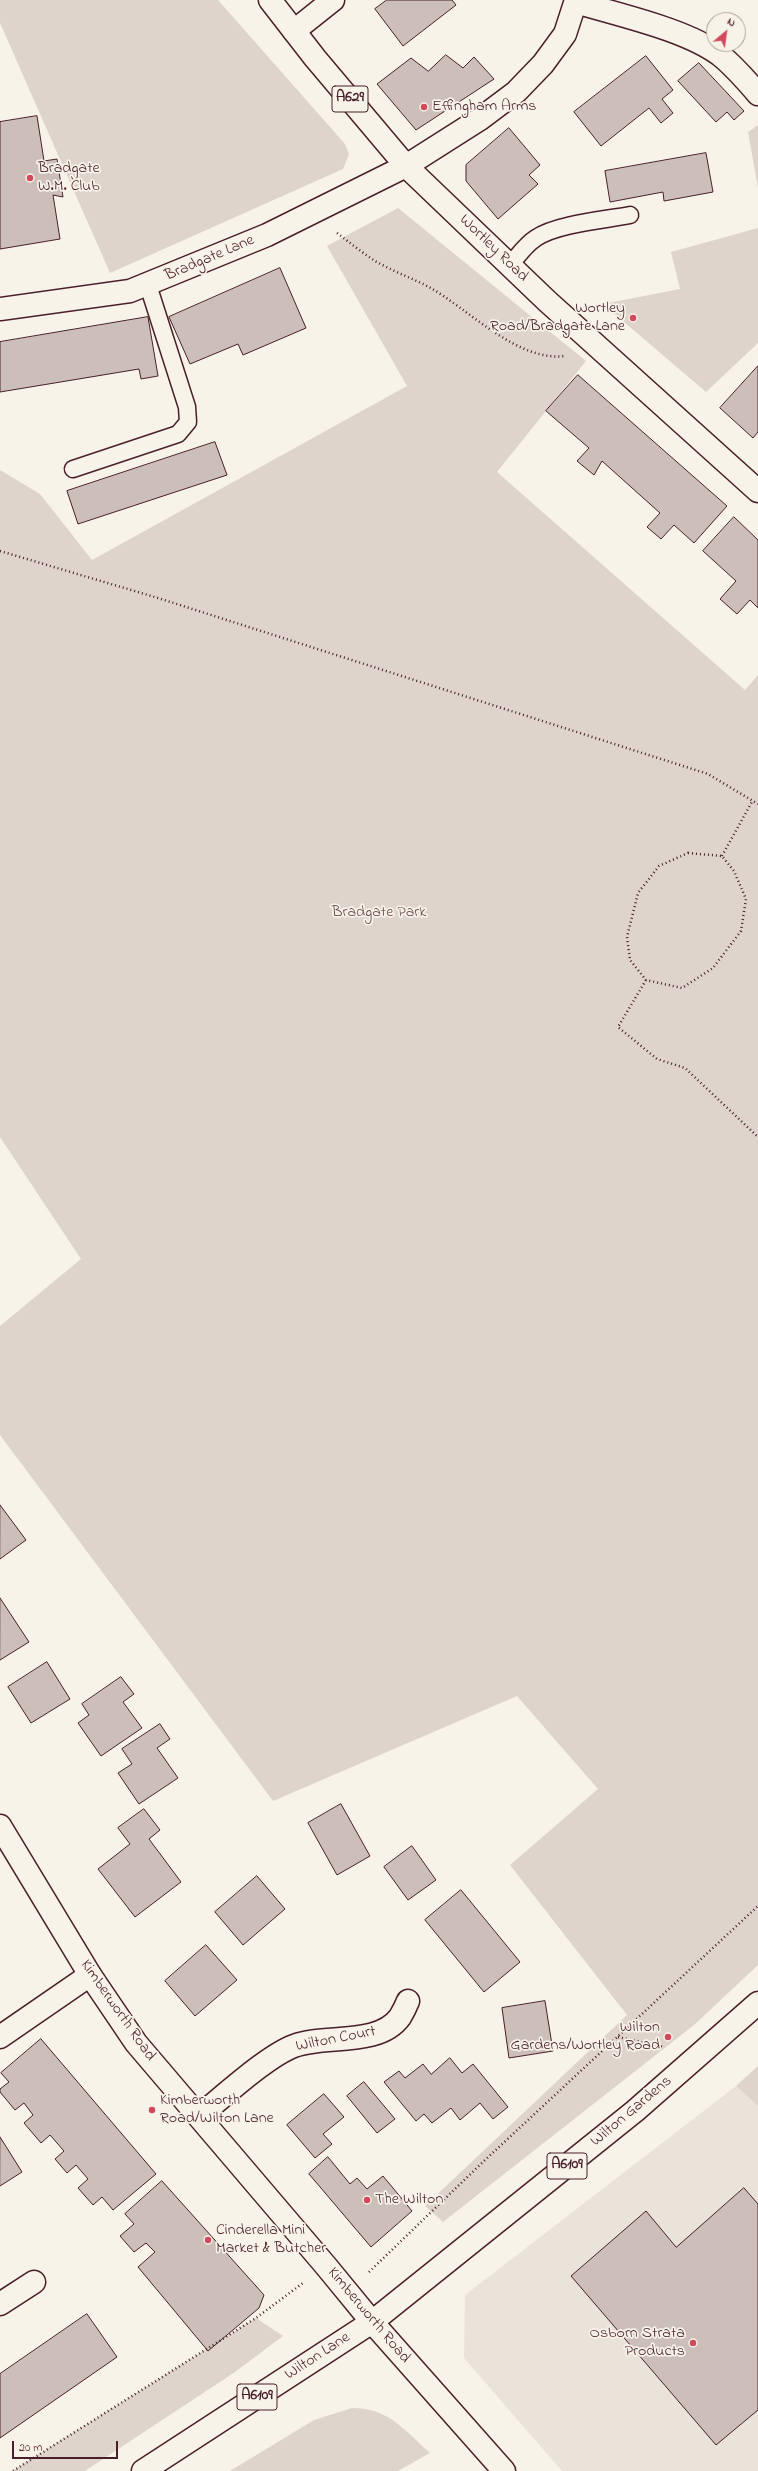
<!DOCTYPE html>
<style>
body{margin:0}
#map{position:relative;width:758px;height:2471px;overflow:hidden;background:#f7f3e8;font-family:"Indie Flower",sans-serif}
canvas{display:block}
.north{position:absolute;left:706px;top:12px;width:40px;height:40px;box-sizing:border-box;background:#f7f3e8;border:1px solid #b29e9c;border-radius:50%;rotate:29deg;font-size:11px;font-weight:700;line-height:16px;text-align:center;color:#4a1f2b}
.north::after{content:'';display:block;margin:auto;width:14px;height:18px;background:#d1495b;clip-path:polygon(50% 0,100% 100%,50% 72%,0 100%)}
.scale{position:absolute;left:12px;top:2441px;width:106px;height:18px;box-sizing:border-box;border:2px solid #4a1f2b;border-top:0;padding-left:5px;font-size:12px;line-height:14px;white-space:nowrap;color:#4a1f2b;-webkit-text-stroke:3px #f7f3e8;paint-order:stroke}
</style>
<div id="map">
<canvas width="758" height="2471"></canvas>
<div class="north">N</div>
<div class="scale">20 m</div>
</div>
<script>
const c = document.querySelector('canvas').getContext('2d');
c.lineJoin = 'round';
function paint(path, color) {
  c.fillStyle = color;
  c.fill(path, 'evenodd');
}
function stroke(path, color, width, dash) {
  c.strokeStyle = color;
  c.lineWidth = width;
  c.lineCap = dash ? 'butt' : 'round';
  c.setLineDash(dash || []);
  c.stroke(path);
}
function drawText(font, color, halo, rows, align = 'center') {
  c.font = font + ' "Indie Flower",sans-serif';
  c.lineWidth = 3.5;
  c.setLineDash([]);
  c.textBaseline = 'middle';
  c.strokeStyle = halo;
  c.fillStyle = color;
  for (const [text, x, y, turn = 0] of rows) {
    c.save();
    c.translate(x, y);
    c.rotate((+turn || 0) * Math.PI / 180);
    c.textAlign = isNaN(turn) ? turn : align;
    if (halo) c.strokeText(text, 0, 0);
    c.fillText(text, 0, 0);
    c.restore();
  }
}
paint(new Path2D(`
 M736 2086 758 2106V2471H562L464 2358 465 2295Z`), '#eae3da');
paint(new Path2D(`
 M0 0H218L345 144 349 154 343 169 110 273 0 23Z
 M758 125V188L748 132Z
 M398 208 586 361 497 472 745 690 758 675V1965L694 2025 443 2222 425 2206 627 2015 510 1865 598 1789 517 1696 273 1801 0 1435V1326L81 1259 0 1137V470L40 494 92 560 407 386 327 246Z
 M758 228V343L706 392 603 304 680 289 671 252Z
 M758 2066V2106L736 2086Z
 M256 2318 283 2336 235 2372 85 2471H12Z
 M352 2408C389 2408 404 2430 430 2453L398 2471H230L314 2420Z`), '#ded4cc');
const building = new Path2D(`
 M387 0H452L456 5 403 46 375 9Z
 M446 55 463 68 474 57 494 79 416 130 377 84 411 58 428 71Z
 M646 56 673 90 662 99 673 113 661 123 649 108 601 146 574 112Z
 M699 63 744 111 734 120 727 112 716 122 678 81Z
 M37 116 44 161 57 159 63 197 53 195 60 239 0 249V122Z
 M509 128 540 165 529 175 538 184 498 219 466 181V165Z
 M706 153 713 192 664 201 663 192 610 202 605 171Z
 M280 268 306 328 243 355 238 344 190 364 169 317Z
 M148 317 158 376 141 379 139 369 0 392V342Z
 M758 366V432L753 438 720 408Z
 M578 375 727 506 694 543 674 525 661 539 647 527 660 513 602 461 594 475 577 461 589 448 546 411Z
 M215 442 227 475 78 524 67 491Z
 M734 517 758 540V608L750 600 737 614 720 599 736 581 703 551Z
 M0 1505 26 1540 0 1559Z
 M0 1598 29 1642 0 1660Z
 M47 1662 70 1699 31 1723 8 1687Z
 M121 1677 134 1694 123 1702 142 1728 101 1756 78 1723 89 1715 82 1704Z
 M160 1724 170 1739 157 1748 178 1778 139 1804 118 1773 132 1764 122 1749Z
 M341 1804 370 1856 337 1875 308 1823Z
 M144 1809 160 1830 149 1839 181 1882 135 1917 98 1869 130 1844 118 1828Z
 M412 1846 436 1880 408 1900 384 1867Z
 M257 1876 285 1909 243 1945 215 1912Z
 M461 1890 520 1962 484 1992 425 1920Z
 M206 1945 237 1980 195 2016 165 1981Z
 M545 2001 553 2051 509 2058 502 2008Z
 M41 2039 156 2174 113 2210 102 2197 93 2205 78 2188 88 2179 76 2165 67 2173 55 2159 64 2151 50 2135 41 2143 24 2123 33 2115 24 2103 15 2110 0 2092V2089L9 2082 1 2073Z
 M450 2058 462 2073 473 2064 508 2107 493 2119 480 2103 460 2120 451 2108 432 2123 424 2114 416 2121 384 2082 399 2071 405 2078 423 2064 431 2074Z
 M364 2082 395 2119 377 2133 347 2096Z
 M324 2094 344 2117 323 2134 332 2144 315 2158 287 2125Z
 M0 2137 22 2172 0 2186Z
 M328 2157 350 2184 357 2178 367 2189 383 2176 412 2211 371 2247 309 2174Z
 M162 2181 264 2295 259 2308 208 2351 138 2267 155 2252 146 2243 134 2252 120 2236 134 2224 125 2214Z
 M744 2188 758 2204V2410L716 2445 571 2276 646 2211 676 2247Z
 M87 2314 117 2357 0 2438V2374Z`);
paint(building, '#ccbfb9');
stroke(building, '#4a1f2b', 1);
const service = new Path2D(`
 M510 265C518 256 525 245 536 238 556 224 604 220 630 215
 M73 469 178 434 188 422 187 407 148 285`);
const minor = new Path2D(`
 M576 2C618 15 685 29 720 55 734 66 746 80 758 94
 M294 31 333 0
 M0 309 130 291 267 235 406 166 480 119 516 92 543 64 565 34 576 0
 M0 2037 90 1975
 M199 2116C223 2097 267 2056 294 2046 325 2034 378 2047 400 2017 403 2012 406 2006 408 2001
 M0 2304 34 2282`);
const tertiary = new Path2D(`
 M0 1826 90 1975 136 2043 326 2266 372 2322 504 2471`);
const primary = new Path2D(`
 M270 0 315 58 406 166 547 301 758 491
 M143 2471 372 2322 635 2111 758 2003`);
stroke(service, '#4a1f2b', 19);
stroke(minor, '#4a1f2b', 25);
stroke(tertiary, '#4a1f2b', 25);
stroke(primary, '#4a1f2b', 25);
stroke(new Path2D(`
 M337 233C349 242 360 251 372 259 389 270 410 277 429 287 467 308 518 362 564 356
 M0 551 158 598 708 774 758 804
 M688 853 722 856 734 871 746 899 741 931 713 968 682 988 646 980 630 960 627 937 638 893 659 866Z
 M722 856 753 800
 M646 980 618 1027 657 1059 685 1068 758 1137
 M618 2037 664 2047
 M369 2272 484 2161 758 1906
 M13 2471 256 2318 303 2283`), '#4a1f2b', 2.5, [1, 3]);
stroke(service, '#f7f3e8', 16);
stroke(minor, '#f7f3e8', 22);
stroke(tertiary, '#f7f3e8', 22);
stroke(primary, '#f7f3e8', 22);
for (const [x, y, r, color] of [
 [424,107,4,"#d1495b"],
 [30,178,4,"#d1495b"],
 [633,318,4,"#d1495b"],
 [668,2037,4,"#d1495b"],
 [152,2110,4,"#d1495b"],
 [367,2200,4,"#d1495b"],
 [208,2240,4,"#d1495b"],
 [693,2343,4,"#d1495b"]
]) {
  const dot = new Path2D();
  dot.arc(x, y, r, 0, 2 * Math.PI);
  c.fillStyle = color;
  c.fill(dot);
  stroke(dot, '#f7f3e8', 1.5);
}
for (const [x, y, w] of [
 [350,99,36],
 [567,2166,40],
 [257,2397,40]
]) {
  const box = new Path2D();
  box.roundRect(x - w / 2, y - 13, w, 26, 3);
  c.fillStyle = '#f7f3e8';
  c.fill(box);
  stroke(box, '#4a1f2b', 1);
}
drawText('bold 15px', '#4a1f2b', null, [
 ["A629",350,99],
 ["A6109",567,2166],
 ["A6109",257,2397]
]);
drawText('16px', '#4a1f2b', '#f7f3e8', [
 ["Effingham Arms",432,107],
 ["Bradgate",38,169],
 ["W.M. Club",38,187],
 ["Wortley",625,309,"right"],
 ["Road/Bradgate Lane",625,327,"right"],
 ["Wilton",660,2028,"right"],
 ["Gardens/Wortley Road",660,2046,"right"],
 ["Kimberworth",160,2101],
 ["Road/Wilton Lane",160,2119],
 ["The Wilton",375,2200],
 ["Cinderella Mini",216,2231],
 ["Market & Butcher",216,2249],
 ["Osborn Strata",685,2334,"right"],
 ["Products",685,2352,"right"]
], 'left');
drawText('16px', '#4a1f2b', '#f7f3e8', [
 ["Wortley Road",493,249,44],
 ["Bradgate Lane",210,259,-23],
 ["Kimberworth Road",117,2011,55],
 ["Wilton Court",336,2040,-11],
 ["Wilton Gardens",632,2112,-40],
 ["Kimberworth Road",368,2316,50],
 ["Wilton Lane",318,2357,-33]
]);
drawText('16px', '#6f4c53', '#f7f3e8', [
 ["Bradgate Park",379,913]
]);
</script>
